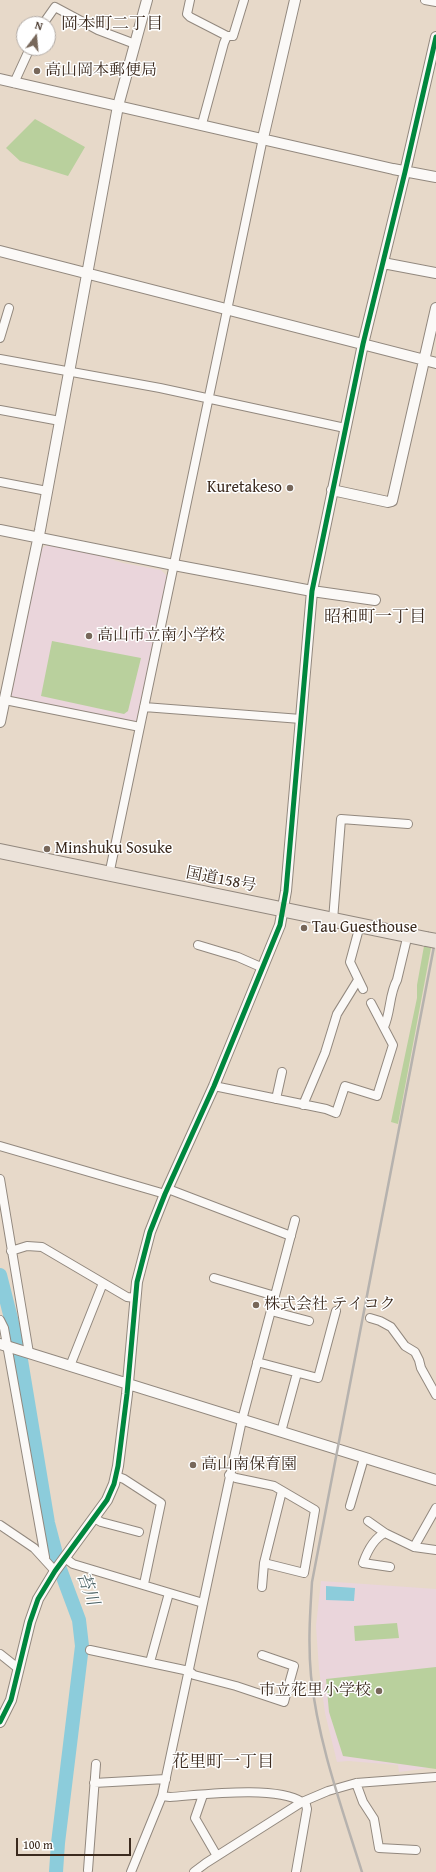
<!DOCTYPE html>
<meta charset="utf-8">
<style>
body{margin:0}
#map{position:relative;width:436px;height:1872px;overflow:hidden;background:#e7d9c9;font-family:"Gentium Book Plus",serif}
canvas{display:block}
.north{position:absolute;left:16px;top:16px;width:40px;height:40px;box-sizing:border-box;background:#fff;border:1px solid #b1aaa5;border-radius:50%;rotate:16deg;font-size:11px;font-weight:700;line-height:16px;text-align:center;color:#3b2a1e}
.north::after{content:'';display:block;margin:auto;width:14px;height:18px;background:#77675a;clip-path:polygon(50% 0,100% 100%,50% 72%,0 100%)}
.scale{position:absolute;left:16px;top:1838px;width:115px;height:18px;box-sizing:border-box;border:2px solid #3b2a1e;border-top:0;padding-left:5px;font-size:12px;line-height:14px;white-space:nowrap;color:#3b2a1e;-webkit-text-stroke:3px #fff;paint-order:stroke}
</style>
<div id="map">
<canvas width="436" height="1872"></canvas>
<div class="north">N</div>
<div class="scale">100 m</div>
</div>
<script>
const c = document.querySelector('canvas').getContext('2d');
c.lineJoin = 'round';
function paint(path, color) {
  c.fillStyle = color;
  c.fill(path, 'evenodd');
}
function stroke(path, color, width, dash) {
  c.strokeStyle = color;
  c.lineWidth = width;
  c.lineCap = dash ? 'butt' : 'round';
  c.setLineDash(dash || []);
  c.stroke(path);
}
function drawText(font, color, halo, rows, align = 'center') {
  c.font = font + ' "Gentium Book Plus","Noto Serif JP",serif';
  c.lineWidth = 3;
  c.setLineDash([]);
  c.textBaseline = 'middle';
  c.strokeStyle = halo;
  c.fillStyle = color;
  for (const [text, x, y, turn = 0] of rows) {
    c.save();
    c.translate(x, y);
    c.rotate((+turn || 0) * Math.PI / 180);
    c.textAlign = isNaN(turn) ? turn : align;
    if (halo) c.strokeText(text, 0, 0);
    c.fillText(text, 0, 0);
    c.restore();
  }
}
paint(new Path2D(`
 M48 544 88 552 123 563 161 570 168 577 136 722 12 699 10 696 41 549Z
 M321 1581 436 1589V1767L399 1772 398 1765 348 1761 337 1762 325 1713 319 1669 316 1626Z`), '#ead5db');
paint(new Path2D(`
 M35 119 85 147 68 176 20 161 6 148Z
 M52 641 141 658 128 711 124 714 41 696Z
 M424 946 431 948 398 1124 391 1122 417 998V985Z
 M397 1623 399 1638 355 1641 354 1626Z
 M436 1667V1769L343 1756 329 1712 326 1679Z`), '#b9d09d');
paint(new Path2D(`
 M326 1586 355 1588 354 1601 326 1600Z`), '#8cccdb');
stroke(new Path2D(`
 M0 1275 20 1354 48 1523 60 1569 79 1620 82 1646 58 1843 56 1872`), '#8cccdb', 14);
const minor = new Path2D(`
 M190 0 187 14 190 17 227 36
 M425 0 436 2
 M43 24 55 7 98 30 135 44
 M14 83 30 48
 M202 124 224 43 227 36H233L244 0
 M0 338 9 308
 M0 359 160 388 345 428
 M0 410 60 421
 M0 482 47 491
 M5 700 140 727
 M144 707 301 719
 M109 875 263 138
 M333 920 341 819 408 824
 M360 925 350 962 363 989
 M198 945 238 957 263 968
 M384 1027C391 1012 389 994 397 980L408 934
 M214 1086 326 1109 336 1113 345 1086 377 1096 393 1045 371 1003
 M276 1099 282 1072
 M303 1105 325 1053 337 1014 358 980
 M0 1146 165 1194
 M0 1179 29 1353
 M168 1189 291 1236
 M11 1251 27 1246 42 1247 127 1297 135 1298
 M214 1278 275 1296
 M271 1311 309 1321
 M370 1318 380 1321 391 1327 405 1346 415 1352 419 1360 421 1368 436 1395
 M0 1320 4 1328 45 1557
 M257 1362 318 1378 336 1311
 M70 1366 103 1283
 M281 1432 297 1373
 M229 1475 236 1478 274 1486 315 1510 304 1573 264 1563 282 1491
 M116 1476 124 1479 161 1503 144 1584
 M350 1506 364 1458
 M436 1508 414 1547 436 1550
 M94 1518 101 1522 139 1532
 M368 1521 385 1533 414 1547
 M0 1525 34 1548 55 1571
 M385 1533C374 1538 367 1552 363 1563L390 1567
 M65 1558 73 1564 203 1603
 M262 1587 264 1563
 M90 1650 189 1671 194 1675 236 1686 284 1702 294 1666 262 1655
 M0 1654 19 1669
 M150 1662 169 1593
 M94 1783 166 1779
 M356 1783 363 1802 374 1819 379 1848 416 1850
 M203 1795 195 1818 217 1856
 M162 1796 170 1797C201 1795 276 1785 302 1802
 M88 1870 96 1764
 M131 1872 162 1796 242 1420 295 1220
 M194 1872 206 1863 302 1802 328 1791 356 1783 436 1777
 M296 1872 307 1809 305 1801`);
const tertiary = new Path2D(`
 M0 79 393 169 436 177
 M263 138 295 0
 M0 251 436 363
 M383 263 436 273
 M332 490 388 502 392 501 436 308
 M0 530 174 565 312 591 375 600
 M0 722 40 530 118 106 147 0
 M0 1344 436 1480
 M0 1722 11 1700 30 1622 38 1599 55 1571 107 1500 114 1484 118 1466 127 1394 137 1282 150 1232 165 1194 214 1086 280 925 286 891 312 591 363 344 405 172 436 37`);
const trunk = new Path2D(`
 M0 851 426 939`);
stroke(minor, '#92887e', 10);
stroke(tertiary, '#92887e', 12);
stroke(trunk, '#92887e', 16);
stroke(minor, '#fbf9f7', 8);
stroke(tertiary, '#fbf9f7', 10);
stroke(trunk, '#ece3da', 14);
stroke(new Path2D(`
 M362 1872C342 1808 318 1743 311 1676 308 1644 310 1613 312 1582L436 936`), '#b6b2ae', 2.5);
const trunkBridge = new Path2D(`
 M426 939 436 941`);
stroke(trunkBridge, '#92887e', 16, []);
stroke(trunkBridge, '#ece3da', 14);
stroke(new Path2D(`
 M0 1722 11 1700 30 1622 38 1599 55 1571 107 1500 114 1484 118 1466 127 1394 137 1282 150 1232 165 1194 214 1086 280 925 286 891 312 591 363 344 405 172 436 37`), '#00873e', 5);
for (const [x, y, r, color] of [
 [37,71,4,"#77675a"],
 [290,488,4,"#77675a"],
 [89,636,4,"#77675a"],
 [47,849,4,"#77675a"],
 [304,928,4,"#77675a"],
 [256,1305,4,"#77675a"],
 [193,1465,4,"#77675a"],
 [379,1691,4,"#77675a"]
]) {
  const dot = new Path2D();
  dot.arc(x, y, r, 0, 2 * Math.PI);
  c.fillStyle = color;
  c.fill(dot);
  stroke(dot, '#fff', 1.5);
}
drawText('16px', '#3b2a1e', '#fff', [
 ["高山岡本郵便局",45,71],
 ["Kuretakeso",282,488,"right"],
 ["高山市立南小学校",97,636],
 ["Minshuku Sosuke",55,849],
 ["Tau Guesthouse",312,928],
 ["株式会社 テイコク",264,1305],
 ["高山南保育園",201,1465],
 ["市立花里小学校",371,1691,"right"]
], 'left');
drawText('16px', '#3b2a1e', '#fff', [
 ["国道158号",221,880,11]
]);
drawText('17px', '#3b2a1e', '#fff', [
 ["岡本町二丁目",112,25],
 ["昭和町一丁目",375,618],
 ["花里町一丁目",223,1763]
]);
drawText('italic 17px', '#4a6163', '#fff', [
 ["苔川",87,1589,70]
]);
</script>
